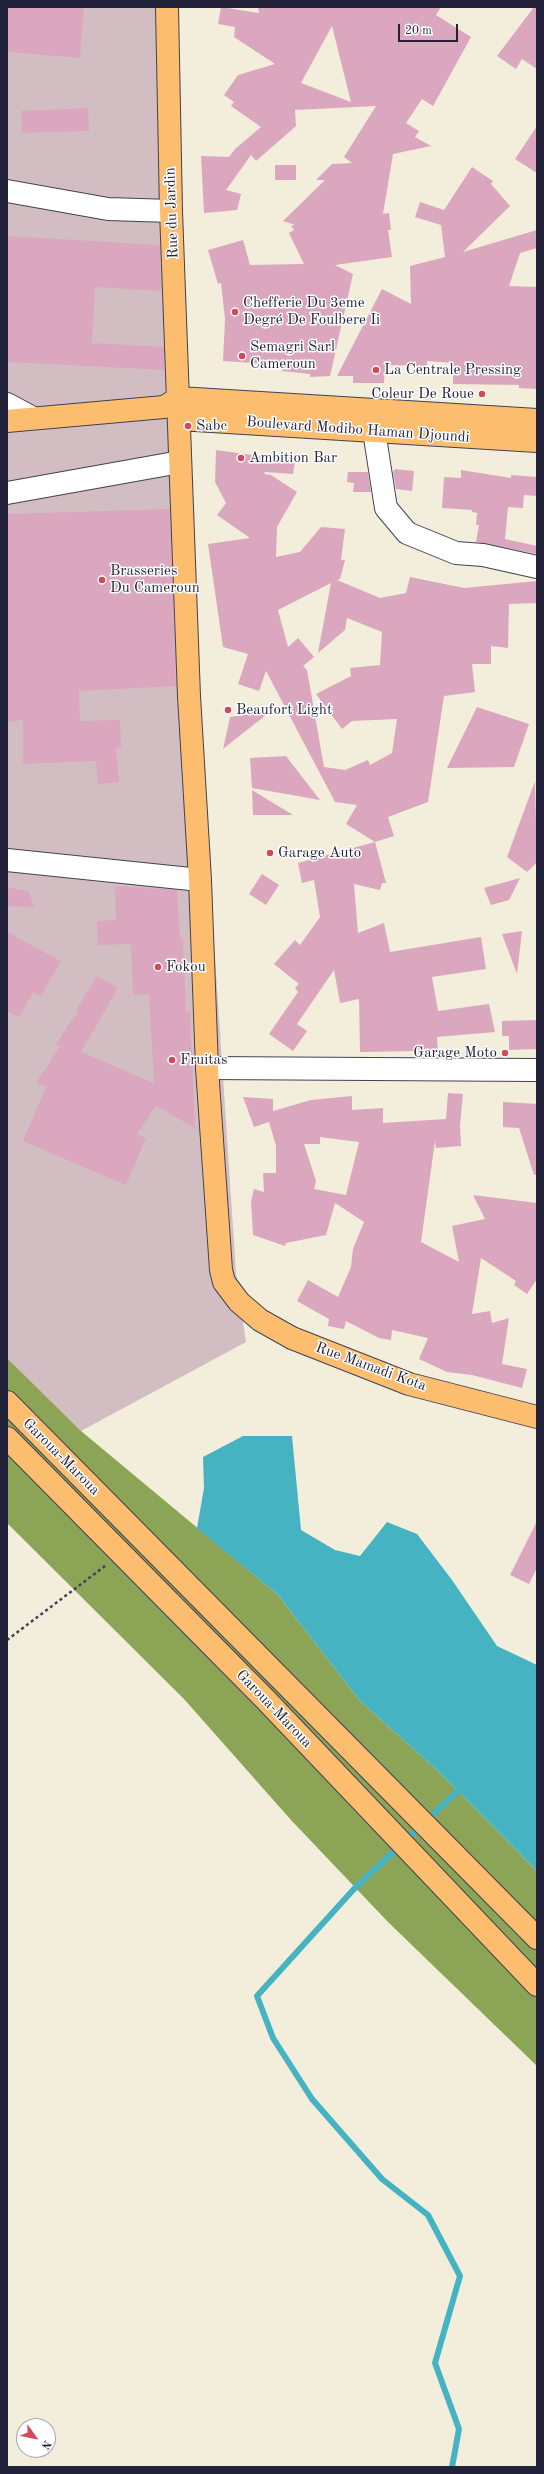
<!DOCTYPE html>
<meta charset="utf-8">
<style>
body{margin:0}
#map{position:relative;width:544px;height:2474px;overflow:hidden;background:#f2eedb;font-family:"Old Standard TT",serif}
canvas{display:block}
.frame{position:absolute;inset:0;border:8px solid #22223b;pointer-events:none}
.north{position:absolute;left:16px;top:2418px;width:40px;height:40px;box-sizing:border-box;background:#fff;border:1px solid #a7a7b1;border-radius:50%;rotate:123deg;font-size:11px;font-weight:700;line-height:16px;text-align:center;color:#22223b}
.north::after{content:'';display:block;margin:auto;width:14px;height:18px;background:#d1495b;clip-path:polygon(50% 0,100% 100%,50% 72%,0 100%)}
.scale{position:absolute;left:398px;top:24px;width:60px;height:18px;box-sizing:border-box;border:2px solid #22223b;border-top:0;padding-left:5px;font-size:12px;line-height:14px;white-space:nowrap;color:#22223b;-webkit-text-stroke:3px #fff;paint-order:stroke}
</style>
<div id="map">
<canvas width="544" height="2474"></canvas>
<div class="frame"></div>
<div class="north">N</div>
<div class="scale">20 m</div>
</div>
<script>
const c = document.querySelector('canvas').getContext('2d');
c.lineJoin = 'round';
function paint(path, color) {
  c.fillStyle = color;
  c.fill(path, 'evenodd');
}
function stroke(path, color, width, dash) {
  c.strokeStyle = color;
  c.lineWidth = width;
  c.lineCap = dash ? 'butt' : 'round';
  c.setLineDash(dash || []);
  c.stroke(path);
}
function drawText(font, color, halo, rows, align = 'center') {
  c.font = font + ' "Old Standard TT",serif';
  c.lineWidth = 3;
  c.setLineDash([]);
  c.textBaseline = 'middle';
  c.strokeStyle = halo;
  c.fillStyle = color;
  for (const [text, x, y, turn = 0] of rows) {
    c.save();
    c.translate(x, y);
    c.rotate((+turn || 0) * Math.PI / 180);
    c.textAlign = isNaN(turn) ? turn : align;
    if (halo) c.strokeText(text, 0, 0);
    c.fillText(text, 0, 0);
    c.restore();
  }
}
paint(new Path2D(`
 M7 7H167L185 424 210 882 236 1273 246 1342 81 1431 7 1358Z`), '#d2bec2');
paint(new Path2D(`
 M7 1358 81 1431 278 1595 360 1701 438 1771 537 1871V2066L388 1922 291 1820 184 1699 7 1523Z`), '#8ca455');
paint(new Path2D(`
 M243 1436H292L301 1530 335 1550 360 1556 387 1522 417 1534 452 1580 497 1646 537 1665V1871L438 1771 360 1701 278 1595 197 1528 204 1488 203 1457Z`), '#46b3c3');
stroke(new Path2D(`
 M452 2467 459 2429 435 2363 460 2276 428 2215 382 2179 312 2099 273 2038 257 1996 354 1889 463 1786`), '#46b3c3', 6);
paint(new Path2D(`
 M7 7H84L80 58 7 52Z
 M221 7 259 13 258 7H441L436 15 471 37 433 106 422 99 406 123 419 131 415 137 431 146 393 154 383 214 389 213 391 230H388L392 257 335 265 353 274 330 376 310 377V374L282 371 283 365 223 361 225 319 221 283 218 284 208 250 243 240 250 265 304 264 289 233 294 230 291 226 295 225 283 221 325 180H316L332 164 352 163 344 157 376 106 295 110 296 126 256 161 251 155 226 190 241 194 237 210 204 213 201 156 229 157 235 149 261 127 231 106 234 102 224 95 238 75 275 64 234 37 235 27 218 24ZM332 26 351 102 301 83Z
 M534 7H537V69L522 59 516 69 497 56Z
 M88 108 89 131 22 133 21 111Z
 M537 126V173L515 159Z
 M275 165H296V180H275Z
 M472 167 493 181 491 184 510 206 463 252 537 230V248L520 253 509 286 537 287V389L519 388V385L453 384V363L427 361V366L385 365 384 383H353V376H337L382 289 411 304 410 266 445 257 441 225 415 217 420 202 444 210Z
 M7 236 160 245 161 291 95 287 92 343 164 347V370L7 362Z
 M216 450 295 461 293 474 265 472 264 474 271 475 297 492 277 527 276 557 300 552 321 527 345 529 341 560H345L340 579 337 580 380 598 406 593 410 577 464 588 537 581V603L509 604 508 648 491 646V664H472L475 692 444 696 428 802 388 817 394 836 375 842 346 824 357 805 335 802 286 709 292 708 284 705 266 671 259 691 238 684 248 654 223 647 208 544 250 538 217 515 226 503 215 482ZM331 583 318 653 345 630 347 618 382 632 380 665 350 668 351 676 316 694 342 729 352 721 397 719 392 753 370 765 368 760 345 770 324 767 307 670 303 666 314 657 298 638 288 647 278 610Z
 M395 469 414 471 412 491 396 489 393 472Z
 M461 470 511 478V475L537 477V496L524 495 523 508 508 507 505 539 537 546V554L476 542 479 525H476L477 513 472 512V510L442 508 444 477 461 478Z
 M348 472H368L371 492H353L354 483 347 482Z
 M170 509 176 686 79 691 80 721 120 720 121 748H116L119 782 98 784 96 761 23 764V720L7 722V514Z
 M477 707 529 724 514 767 447 768Z
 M271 711 223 749 230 717Z
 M286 756 320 800 252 788 250 758Z
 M535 781 537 862 527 872 507 857Z
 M252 790 293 815H253Z
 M375 842 386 883H382L380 890 354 884 358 933 384 923 390 952 481 937 486 969 432 977 438 1011 489 1004 495 1032 437 1037 438 1053 418 1055V1051L360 1052 359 999 340 1003 334 970 297 1024 307 1031 293 1051 269 1034 298 992 295 988 299 984 274 964 295 940 300 945 320 917 314 880 302 883 298 863Z
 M262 874 279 885 266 905 249 894Z
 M520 878 509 900 491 905 484 888Z
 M115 886 177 890 180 938H183L186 1012 190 1011 195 1128 156 1106 137 1134 146 1138 126 1185 23 1141 46 1087 36 1083 60 1046 56 1044 78 1011 76 1010 97 976 118 988 81 1052 154 1083 149 994 133 995 131 944 98 945 97 921 116 920Z
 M7 887 29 892 34 907 7 906Z
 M522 931 517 974 502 934Z
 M7 932 61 961 41 996 33 992 19 1017 7 1011Z
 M537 1020V1049L509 1050V1036H502V1021Z
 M448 1093 463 1094 460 1125 461 1146 436 1148 435 1141 421 1242 459 1262 452 1226 485 1219 473 1195 537 1203V1279L527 1294 514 1285 516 1281 481 1258 472 1314 490 1311 492 1323 509 1318 502 1364 527 1369 522 1388 472 1375 447 1372 419 1359 428 1338 392 1330 391 1340 379 1338 346 1321 344 1329 328 1326 329 1319 297 1301 308 1280 338 1297 351 1267 353 1249 364 1222 335 1203 326 1235 286 1243 285 1246 253 1235 251 1201 254 1189 264 1192 263 1173H276V1146L269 1122 254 1127 243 1097 273 1099V1111L311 1100 352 1096V1110L383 1108V1123L446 1119ZM320 1137 359 1142 346 1195 314 1189 316 1181 304 1144H320Z
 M503 1102 537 1104V1175H534L519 1128 503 1127Z
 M537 1521V1568L529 1584 510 1575Z`), '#dba7be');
const minor = new Path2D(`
 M7 191 108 209 171 211
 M7 404 33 418
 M374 431 386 508 407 533 456 553 483 555 537 567
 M7 493 180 462
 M7 860 200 880
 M207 1068 537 1070`);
const major = new Path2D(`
 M167 7 171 211 189 696 200 880 207 1068 221 1270 224 1282 239 1302 260 1320 292 1338 409 1384 537 1417
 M179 419 537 441
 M7 421 164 407 179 398 537 420`);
const highway = new Path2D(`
 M7 1402 537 1938
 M7 1438 265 1699 537 1985`);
stroke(minor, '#414153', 24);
stroke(major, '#414153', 24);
stroke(highway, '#414153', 24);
stroke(new Path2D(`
 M7 1640 105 1566`), '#414153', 2.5, [3, 3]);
stroke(minor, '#fff', 22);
stroke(major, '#fcbd6f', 22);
stroke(highway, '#fcbd6f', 22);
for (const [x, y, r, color] of [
 [235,312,4,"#d1495b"],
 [242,356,4,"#d1495b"],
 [376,370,4,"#d1495b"],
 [482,394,4,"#d1495b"],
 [188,426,4,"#d1495b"],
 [241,458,4,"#d1495b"],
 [102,580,4,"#d1495b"],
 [228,710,4,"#d1495b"],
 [270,853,4,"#d1495b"],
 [158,967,4,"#d1495b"],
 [505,1053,4,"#d1495b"],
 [172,1060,4,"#d1495b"]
]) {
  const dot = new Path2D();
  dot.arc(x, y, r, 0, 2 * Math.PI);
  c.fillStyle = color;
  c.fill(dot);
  stroke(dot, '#fff', 1.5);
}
drawText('15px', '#22223b', '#fff', [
 ["Rue du Jardin",172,213,-92],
 ["Boulevard Modibo Haman Djoundi",358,430,4],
 ["Rue Mamadi Kota",371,1367,20],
 ["Garoua-Maroua",61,1457,45],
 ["Garoua-Maroua",274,1709,46]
]);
drawText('15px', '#22223b', '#fff', [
 ["Chefferie Du 3eme",243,303],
 ["Degré De Foulbere Ii",243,320],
 ["Semagri Sarl",250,347],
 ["Cameroun",250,364],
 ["La Centrale Pressing",384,370],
 ["Coleur De Roue",474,394,"right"],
 ["Sabc",196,426],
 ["Ambition Bar",249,458],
 ["Brasseries",110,571],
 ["Du Cameroun",110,588],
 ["Beaufort Light",236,710],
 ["Garage Auto",278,853],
 ["Fokou",166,967],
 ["Garage Moto",497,1053,"right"],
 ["Fruitas",180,1060]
], 'left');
</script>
